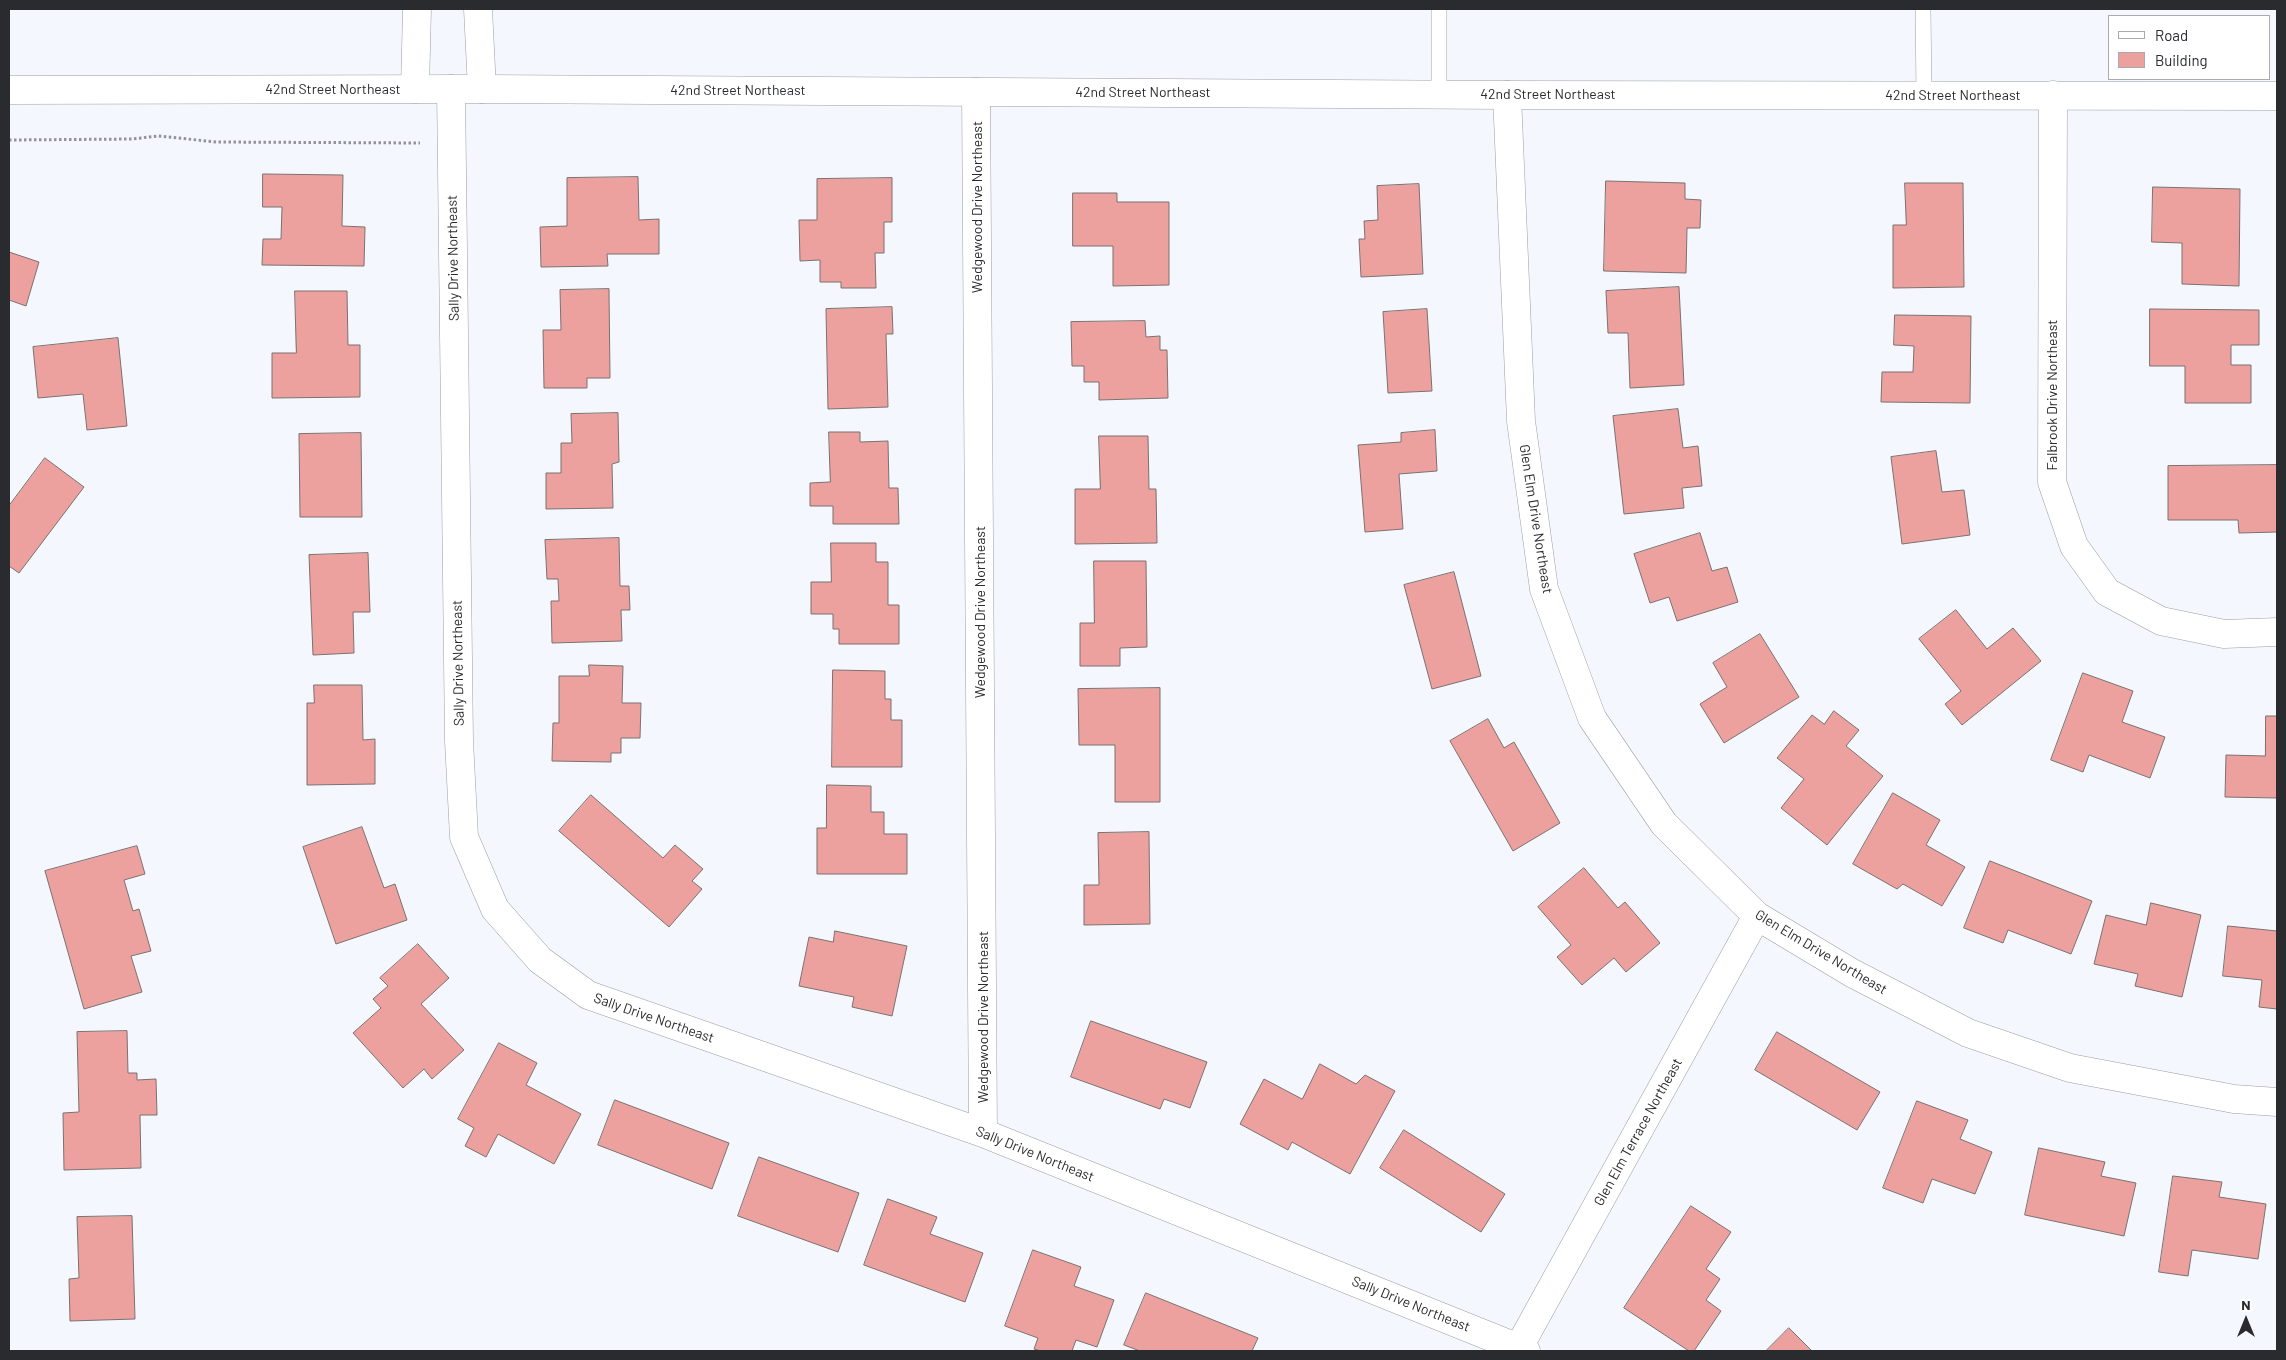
<!DOCTYPE html>
<style>
body{margin:0}
#map{position:relative;width:2286px;height:1360px;overflow:hidden;background:#f4f7fe;font-family:Barlow,sans-serif}
canvas{display:block}
.frame{position:absolute;inset:0;border:10px solid #2a2b2e;pointer-events:none}
.legend{position:absolute;left:2108px;top:15px;width:162px;height:65px;box-sizing:border-box;background:#fff;border:1px solid #aaaaab;margin:0;padding:6px 9px;list-style:none;font-size:15px;color:#2a2b2e}
.legend li{display:flex;align-items:center;gap:10px;height:25px}
.legend b{width:25px;border:1px solid #aaaaab}
.north{position:absolute;left:2221px;top:1295px;width:50px;height:50px;-webkit-text-stroke:4px #fff;paint-order:stroke;rotate:0deg;font-size:14px;font-weight:700;line-height:20px;text-align:center;color:#2a2b2e}
.north::after{content:'';display:block;margin:auto;width:18px;height:22px;background:#2a2b2e;clip-path:polygon(50% 0,100% 100%,50% 72%,0 100%)}
</style>
<div id="map">
<canvas width="2286" height="1360"></canvas>
<div class="frame"></div>
<ul class="legend">
<li><b style="height:6px;background:#fff"></b>Road</li>
<li><b style="height:14px;background:#eca19e"></b>Building</li>
</ul>
<div class="north">N</div>
</div>
<script>
const c = document.querySelector('canvas').getContext('2d');
c.lineJoin = 'round';
function paint(path, color) {
  c.fillStyle = color;
  c.fill(path, 'evenodd');
}
function stroke(path, color, width, dash) {
  c.strokeStyle = color;
  c.lineWidth = width;
  c.lineCap = dash ? 'butt' : 'round';
  c.setLineDash(dash || []);
  c.stroke(path);
}
function drawText(font, color, halo, rows, align = 'center') {
  c.font = font + ' Barlow,sans-serif';
  c.lineWidth = 4;
  c.setLineDash([]);
  c.textBaseline = 'middle';
  c.strokeStyle = halo;
  c.fillStyle = color;
  for (const [text, x, y, turn = 0] of rows) {
    c.save();
    c.translate(x, y);
    c.rotate((+turn || 0) * Math.PI / 180);
    c.textAlign = isNaN(turn) ? turn : align;
    if (halo) c.strokeText(text, 0, 0);
    c.fillText(text, 0, 0);
    c.restore();
  }
}
const building = new Path2D(`
 M263 174 343 175 342 226 365 227 364 266 262 265 263 239H281L282 207H263Z
 M638 177 639 220 659 219V254H607L608 266 541 267 540 227 567 226V178Z
 M892 178V222H884V253H875L876 288H841V282H820V260L800 261 799 220H817V179Z
 M1606 181 1685 183V199L1701 200 1700 228H1687L1686 273 1604 271Z
 M1905 183H1963L1964 287 1893 288V225H1906Z
 M1419 184 1423 274 1361 277 1359 239H1365L1364 221 1378 220 1377 186Z
 M2153 187 2240 189 2239 286 2182 284V243L2152 242Z
 M1073 193H1117V202H1169V285L1113 286V246H1073Z
 M9 252 39 262 26 306 9 300Z
 M1679 287 1684 385 1630 388 1628 333H1608L1606 291Z
 M609 289 610 378H587V388H544L543 330H561L560 290Z
 M295 291H347L348 345H360V397L272 398V353H296Z
 M892 307 893 334H886L888 407 828 409 826 309Z
 M1427 309 1432 391 1388 393 1383 312Z
 M2150 309 2259 310V345H2231V365H2251V403H2185V366H2150Z
 M1895 315 1971 316 1970 403 1881 402 1882 372H1913L1914 346 1894 345Z
 M1145 321 1146 337 1160 336V350H1167L1168 398 1099 400V382H1084V366H1072L1071 322Z
 M118 338 127 426 87 430 83 394 38 398 33 347Z
 M1678 409 1683 448 1698 446 1702 486 1682 488 1684 508 1624 514 1613 416Z
 M618 413 619 462 612 464 613 508 546 509V473H561V443H572L571 414Z
 M1435 430 1437 471 1399 474 1403 529 1365 532 1358 445 1401 442V433Z
 M829 432H860V442L888 441 889 488H898L899 524H833V506H810V483L830 482Z
 M361 433 362 517H300L299 434Z
 M1099 436H1148L1149 489H1156L1157 543 1075 544V489H1100Z
 M1936 451 1942 492 1964 490 1970 535 1902 544 1891 457Z
 M45 458 84 487 19 573 9 566V506Z
 M2277 465V532L2239 533 2238 520H2168V466Z
 M1700 533 1712 571 1727 567 1738 602 1677 621 1669 597 1650 603 1634 554Z
 M619 538 620 586H629L630 610H621L622 641 552 643 551 601H559L558 579H547L545 540Z
 M831 543H876V562H888V605H899V644H839V629H833V614H811V582H831Z
 M368 553 370 612H353L354 653 313 655 309 555Z
 M1094 561H1146L1147 647 1120 648V666H1080V623H1094Z
 M1454 572 1481 676 1432 689 1404 585Z
 M1956 610 1987 649 2013 628 2041 661 1962 725 1945 704 1961 691 1919 639Z
 M1760 634 1799 697 1724 743 1700 704 1727 687 1713 663Z
 M589 665 623 666 622 703H641L640 738H621V753H611V762L552 761 553 723H559V676H589Z
 M833 670 885 671V699H891V720H902V767H832Z
 M2083 673 2133 691 2122 722 2165 737 2150 778 2089 755 2083 772 2051 760Z
 M314 685H362L363 740 375 739V784L307 785V703H314Z
 M1160 688V802H1115V745H1079L1078 689Z
 M1834 711 1859 730 1846 746 1883 776 1827 845 1781 808 1804 779 1777 758 1812 715 1824 724Z
 M2266 716H2277V798L2225 797 2226 755 2265 756Z
 M1488 719 1504 748 1514 742 1560 823 1513 851 1450 741Z
 M827 785 871 786V812H884V834H907V874H817V828H826Z
 M1893 793 1940 820 1926 845 1965 867 1942 906 1903 884 1897 889 1853 864Z
 M591 795 663 858 675 845 703 869 692 881 702 889 669 927 559 831Z
 M362 827 384 888 395 884 407 920 336 944 303 847Z
 M1149 832 1150 924 1084 925V885H1099L1098 833Z
 M137 846 145 874 124 880 133 911 139 909 151 951 131 956 142 992 84 1009 45 871Z
 M1990 861 2092 901 2071 954 2008 930 2003 943 1964 928Z
 M1584 868 1618 908 1625 902 1660 943 1626 972 1614 958 1582 985 1557 957 1571 945 1538 907Z
 M2151 903 2201 915 2182 997 2135 986 2138 974 2094 964 2106 915 2146 925Z
 M2228 926 2277 931V1009L2259 1007 2262 980 2223 976Z
 M835 931 907 946 892 1016 852 1007 854 997 799 986 809 937 833 942Z
 M418 944 449 978 421 1004 464 1050 432 1079 424 1069 403 1088 353 1033 381 1008 373 999 388 986 380 978Z
 M1091 1021 1207 1062 1190 1108 1164 1099 1160 1109 1071 1077Z
 M127 1031 128 1073H137V1080L156 1079 157 1115H140L141 1168 64 1170 63 1113 79 1112 77 1032Z
 M1777 1032 1880 1092 1857 1130 1755 1070Z
 M499 1043 537 1063 526 1085 581 1114 554 1164 498 1134 486 1157 465 1146 474 1128 458 1119Z
 M1320 1064 1356 1084 1365 1075 1395 1091 1350 1174 1292 1142 1288 1150 1240 1124 1264 1079 1302 1099Z
 M615 1100 729 1143 712 1189 598 1145Z
 M1917 1101 1968 1120 1960 1139 1992 1152 1975 1194 1932 1179 1923 1203 1883 1188Z
 M1404 1130 1505 1194 1481 1232 1380 1168Z
 M2039 1148 2105 1162 2101 1176 2136 1183 2124 1236 2025 1215Z
 M759 1157 859 1193 838 1252 738 1216Z
 M2173 1176 2222 1182 2219 1197 2266 1204 2258 1259 2192 1250 2188 1276 2159 1272Z
 M888 1199 937 1217 930 1234 983 1253 965 1302 864 1265Z
 M1691 1206 1731 1232 1706 1269 1720 1279 1706 1300 1721 1311 1694 1351H1689L1624 1308Z
 M132 1216 135 1319 70 1321 69 1279 79 1278 77 1217Z
 M1033 1250 1081 1267 1074 1286 1114 1300 1097 1347 1076 1340 1072 1351H1041L1034 1349 1038 1338 1005 1326Z
 M1146 1293 1258 1338 1252 1351H1140L1124 1345Z
 M1789 1328 1812 1351H1766Z`);
paint(building, '#eca19e');
stroke(building, '#7a7170', 1);
const service = new Path2D(`
 M1439 9V94
 M1923 9 1924 95`);
const minor = new Path2D(`
 M478 9 482 89
 M415 89 417 9
 M451 89 459 741 464 837 495 909 540 960 588 995 983 1133 1526 1351
 M976 92 983 1133
 M1507 95 1521 421 1544 589 1592 718 1664 824 1757 916 1852 973 1968 1033 2070 1068 2234 1099 2277 1102
 M2053 95 2052 482 2074 546 2107 592 2161 621 2224 634 2277 632
 M1519 1347 1757 916`);
const secondary = new Path2D(`
 M9 90 482 89 1507 95 2277 96`);
stroke(service, '#9a9ea5', 16);
stroke(minor, '#9a9ea5', 29);
stroke(secondary, '#9a9ea5', 29);
stroke(new Path2D(`
 M9 140 132 139 158 136 217 142 420 143`), '#919398', 3, [2.5, 2.5]);
stroke(service, '#fff', 15);
stroke(minor, '#fff', 28);
stroke(secondary, '#fff', 28);
drawText('14px', '#2a2b2e', '#fff', [
 ["42nd Street Northeast",333,89],
 ["42nd Street Northeast",738,90],
 ["42nd Street Northeast",1143,92],
 ["42nd Street Northeast",1548,94],
 ["42nd Street Northeast",1953,95],
 ["Wedgewood Drive Northeast",977,207,-90],
 ["Sally Drive Northeast",453,258,-91],
 ["Falbrook Drive Northeast",2052,395,-90],
 ["Glen Elm Drive Northeast",1536,519,81],
 ["Wedgewood Drive Northeast",980,612,-90],
 ["Sally Drive Northeast",458,663,-91],
 ["Glen Elm Drive Northeast",1821,952,31],
 ["Wedgewood Drive Northeast",983,1017,-90],
 ["Sally Drive Northeast",654,1018,19],
 ["Glen Elm Terrace Northeast",1638,1132,-61],
 ["Sally Drive Northeast",1035,1154,22],
 ["Sally Drive Northeast",1411,1304,22]
]);
</script>
